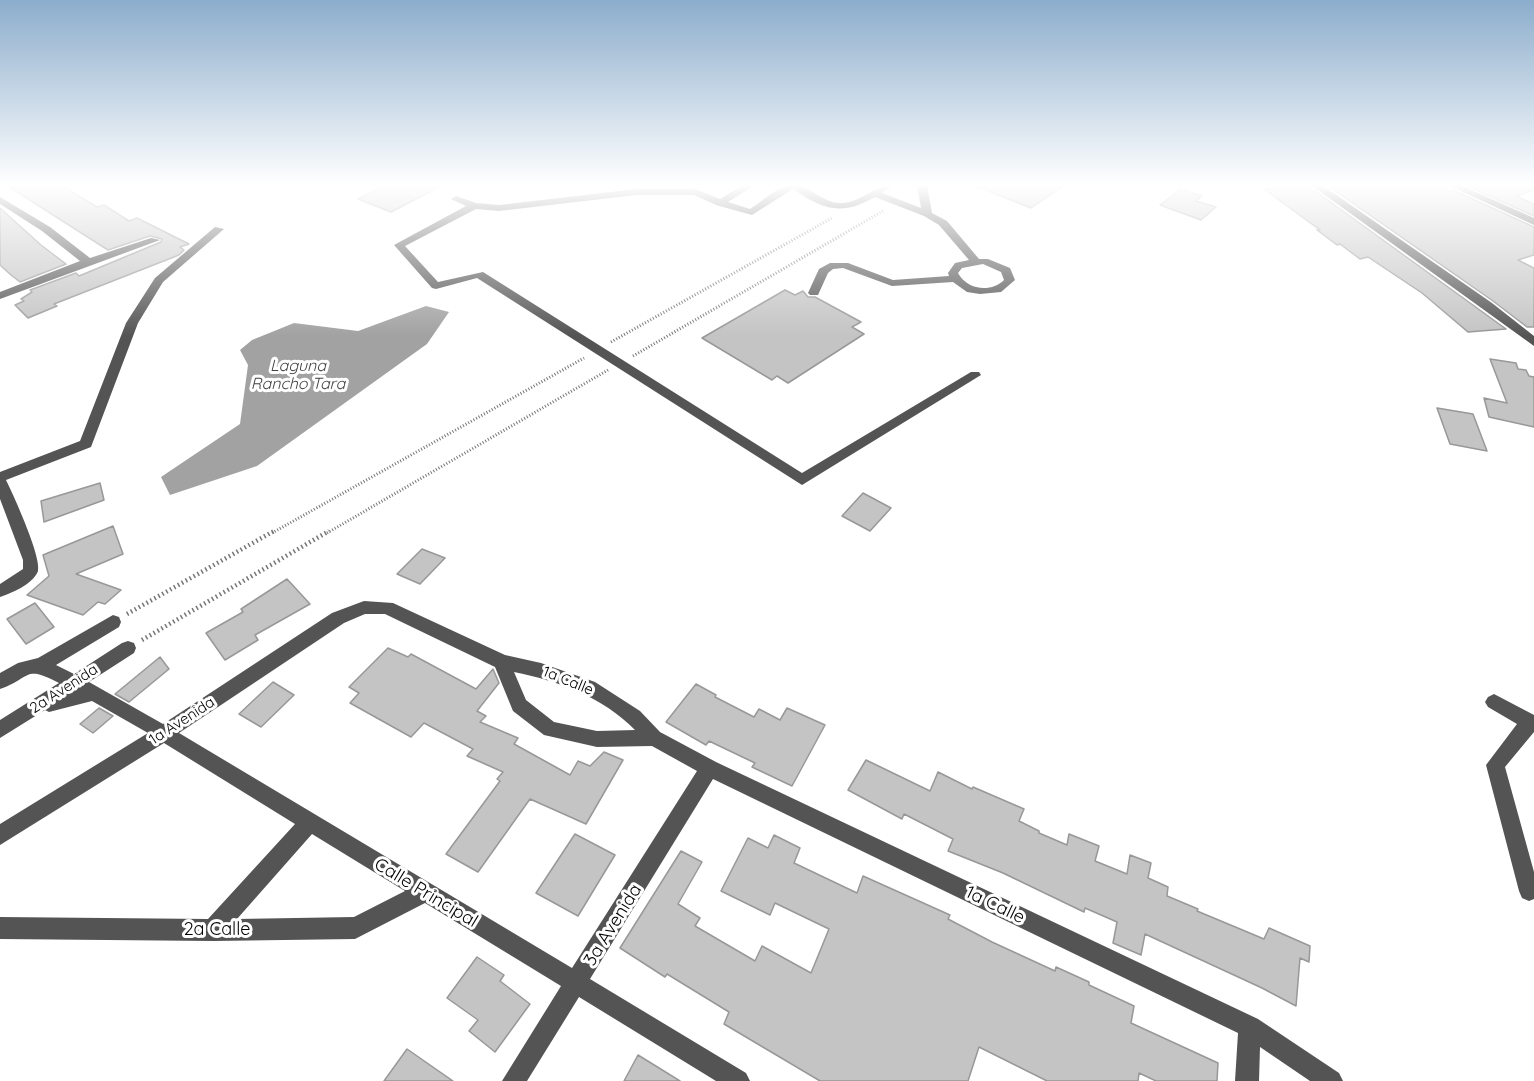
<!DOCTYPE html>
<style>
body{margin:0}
canvas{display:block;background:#fff}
</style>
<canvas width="1534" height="1081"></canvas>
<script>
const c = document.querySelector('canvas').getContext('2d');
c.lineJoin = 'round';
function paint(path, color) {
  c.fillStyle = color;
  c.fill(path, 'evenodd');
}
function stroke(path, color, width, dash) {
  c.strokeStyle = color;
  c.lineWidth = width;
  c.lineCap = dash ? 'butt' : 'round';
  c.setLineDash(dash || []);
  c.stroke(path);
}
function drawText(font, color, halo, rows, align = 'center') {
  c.font = font + ' Quicksand,sans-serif';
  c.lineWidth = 6;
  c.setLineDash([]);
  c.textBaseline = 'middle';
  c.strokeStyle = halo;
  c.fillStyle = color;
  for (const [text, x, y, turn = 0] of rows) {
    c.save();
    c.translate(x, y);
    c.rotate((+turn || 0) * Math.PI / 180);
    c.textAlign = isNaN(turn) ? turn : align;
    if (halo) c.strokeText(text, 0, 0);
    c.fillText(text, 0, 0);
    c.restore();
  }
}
paint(new Path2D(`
 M426 306 449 312 427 344 257 466 170 495 161 477 240 424 248 365 240 350 252 340 294 323 358 331Z`), '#a2a2a2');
const building = new Path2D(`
 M6 185H61L97 207 104 205 129 221 137 218 189 244 180 247 184 250 179 255 54 304 57 306 28 318 15 305 24 301 21 299 32 292 30 290 76 273 79 276 161 242 162 239 150 236 108 250Z
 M387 185H443L391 212 358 199Z
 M973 185H1065L1031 208Z
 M1291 185H1302L1318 193 1506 329 1468 332 1422 293 1368 257 1360 259 1340 244 1337 245 1317 230H1320L1264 189Z
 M1340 185H1402L1407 187 1436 185 1450 191 1453 190 1534 227V255L1518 260 1534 268V327H1527L1493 301 1331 188Z
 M1534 185V190L1516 196 1534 204V216L1467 186Z
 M1181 189 1202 196 1196 201 1216 207 1201 220 1160 205Z
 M0 208 41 245 66 264 20 282 11 275 0 265Z
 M785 290 795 295 803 291 808 297H815L861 322 852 327 864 334 788 383 777 376 772 380 702 338Z
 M1490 359 1516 363 1518 369 1526 370 1529 376 1534 377V427L1489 417 1484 398 1507 403Z
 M1437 408 1473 414 1487 451 1450 444Z
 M100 483 104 500 44 522 41 501Z
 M863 493 891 508 870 531 842 516Z
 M113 526 123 554 76 574 121 590 105 604 98 602 83 615 27 595 49 576 43 555Z
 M422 549 445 558 420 584 397 574Z
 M287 579 310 604 255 635 258 640 225 660 206 633 243 612 241 609Z
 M35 603 54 627 26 644 7 619Z
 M388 648 408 657 411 654 476 689 493 669 499 683 477 711 486 716 480 722 518 738 514 744 570 775 578 761 590 766 604 752 623 760 586 824 530 799 478 872 446 854 500 781 497 779 503 772 467 756 473 749 424 723 411 737 350 703 359 693 349 687Z
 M160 657 169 669 129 702 115 694Z
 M273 682 294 695 261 727 239 714Z
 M696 684 716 695 715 697 754 717 759 709 780 720 787 708 825 725 792 786 752 767 755 763 709 741 706 745 666 722Z
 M99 708 113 716 93 733 80 724Z
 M866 760 930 791 938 772 972 789 973 787 1024 809 1019 821 1039 831V833L1067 845 1069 834 1099 846 1095 861 1127 874 1130 855 1151 863 1148 878 1168 887 1167 896 1198 909 1197 911 1264 939 1269 928 1310 946 1309 962 1300 958 1296 1006 1262 988 1145 934 1141 955 1113 943 1117 922 1085 908 1084 912 1003 873 948 851 953 839 904 814 902 819 848 790Z
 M575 834 615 855 578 916 536 893Z
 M774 835 800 848 794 863 857 893 863 876 950 915 948 919 992 942 1055 971 1056 967 1089 982V985L1134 1006 1131 1023 1218 1063 1217 1081H1156L1139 1073 1138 1081H1047L979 1047 968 1081H820L724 1024 729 1012 667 974 665 977 620 948 681 851 702 862 678 904 700 918 695 926 755 961 762 946 811 973 829 929 775 903 770 915 721 891 748 838 768 848Z
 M477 957 504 975 500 981 530 1004 495 1052 469 1031 478 1020 447 998Z
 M407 1049 453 1081H384Z
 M638 1055 680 1081H624Z`);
paint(building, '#c4c4c4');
stroke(building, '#989898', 1.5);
stroke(new Path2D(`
 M611 342 832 218
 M633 356 883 211
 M272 533 584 358
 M327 533 608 370`), '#767676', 3, [1, 2]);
stroke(new Path2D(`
 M127 614 274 531
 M142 640 329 531`), '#767676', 4.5, [1.5, 3]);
paint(new Path2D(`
 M743 185H755L728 202 750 209C761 202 773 191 785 186 804 178 821 204 841 203 861 203 874 185 893 185L882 193 921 208 917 185H927L932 213 947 221 979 259H988L1010 268 1015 280 1001 292 980 294 967 292 953 282 892 286 843 268 833 269 828 273 818 295H810L808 293 819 269 830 263H848L893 280 949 276 948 273 955 263 969 260 939 225 924 216 875 197C842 216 823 210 793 189L752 215 716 205 694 195H636L499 211 476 209 405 246 438 282 483 272 802 473 971 372H979L981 375 802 485 477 278 436 289 432 288 394 245 466 206 451 199 456 196 476 203 499 205 636 189H695L720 199ZM983 264 1001 272 1004 280C991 293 967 290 958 273L962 268Z
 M1311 185H1322L1492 303 1534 336V346Z
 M1448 185H1460L1534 218V225Z
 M0 197 50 227 90 258 151 238 160 240 0 299V292L80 261 42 231 0 204Z
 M215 227 224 229 163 282 138 323 91 447 6 480C14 496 42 558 38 571 33 584 12 593 0 597V584L23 569V560L0 499V472L80 441 126 323 155 278Z
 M364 601 393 603 505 655 541 663 595 682 640 711 660 732 716 762 1258 1019 1339 1073 1343 1081H1310L1260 1047 1259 1081H1235L1238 1033 713 779 590 979 746 1073 750 1081H716L579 997 527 1081H502L561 986 425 903 355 939 213 941 0 939V917L208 919 295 824 164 743 0 845V824L148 733 92 701 49 712 45 710 0 738V720L59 683C24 664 31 678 0 689V673L18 663 38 658 113 615 119 617 121 622 119 627 56 665 74 674 122 643 128 641 134 643 136 648 134 653 89 682 163 724 332 613ZM365 614H385L495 667 513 711 544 735 597 747 652 746 697 771 572 968 179 733 344 623ZM514 672C558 681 603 697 635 730L597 731 554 722 526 700ZM312 834 405 891 354 917 237 919Z
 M1494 694 1534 715V732L1505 767 1534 872V899L1529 901 1522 898 1519 891 1486 765 1517 724 1488 707 1485 702 1488 697Z`), '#545454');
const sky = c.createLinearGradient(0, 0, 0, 336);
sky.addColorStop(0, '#8cadcc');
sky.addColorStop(0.55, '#fff');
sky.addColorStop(1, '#ffffff00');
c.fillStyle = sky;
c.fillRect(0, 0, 1534, 336);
drawText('15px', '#000', '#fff', [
 ["1a Calle",568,681,22],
 ["2a Avenida",64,689,-33],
 ["1a Avenida",182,721,-33]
]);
drawText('italic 16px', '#434343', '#fff', [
 ["Laguna",298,366],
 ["Rancho Tara",298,384]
]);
drawText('18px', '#000', '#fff', [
 ["Calle Principal",426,893,31],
 ["1a Calle",995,905,26],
 ["3a Avenida",613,925,-58],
 ["2a Calle",217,930]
]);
</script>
